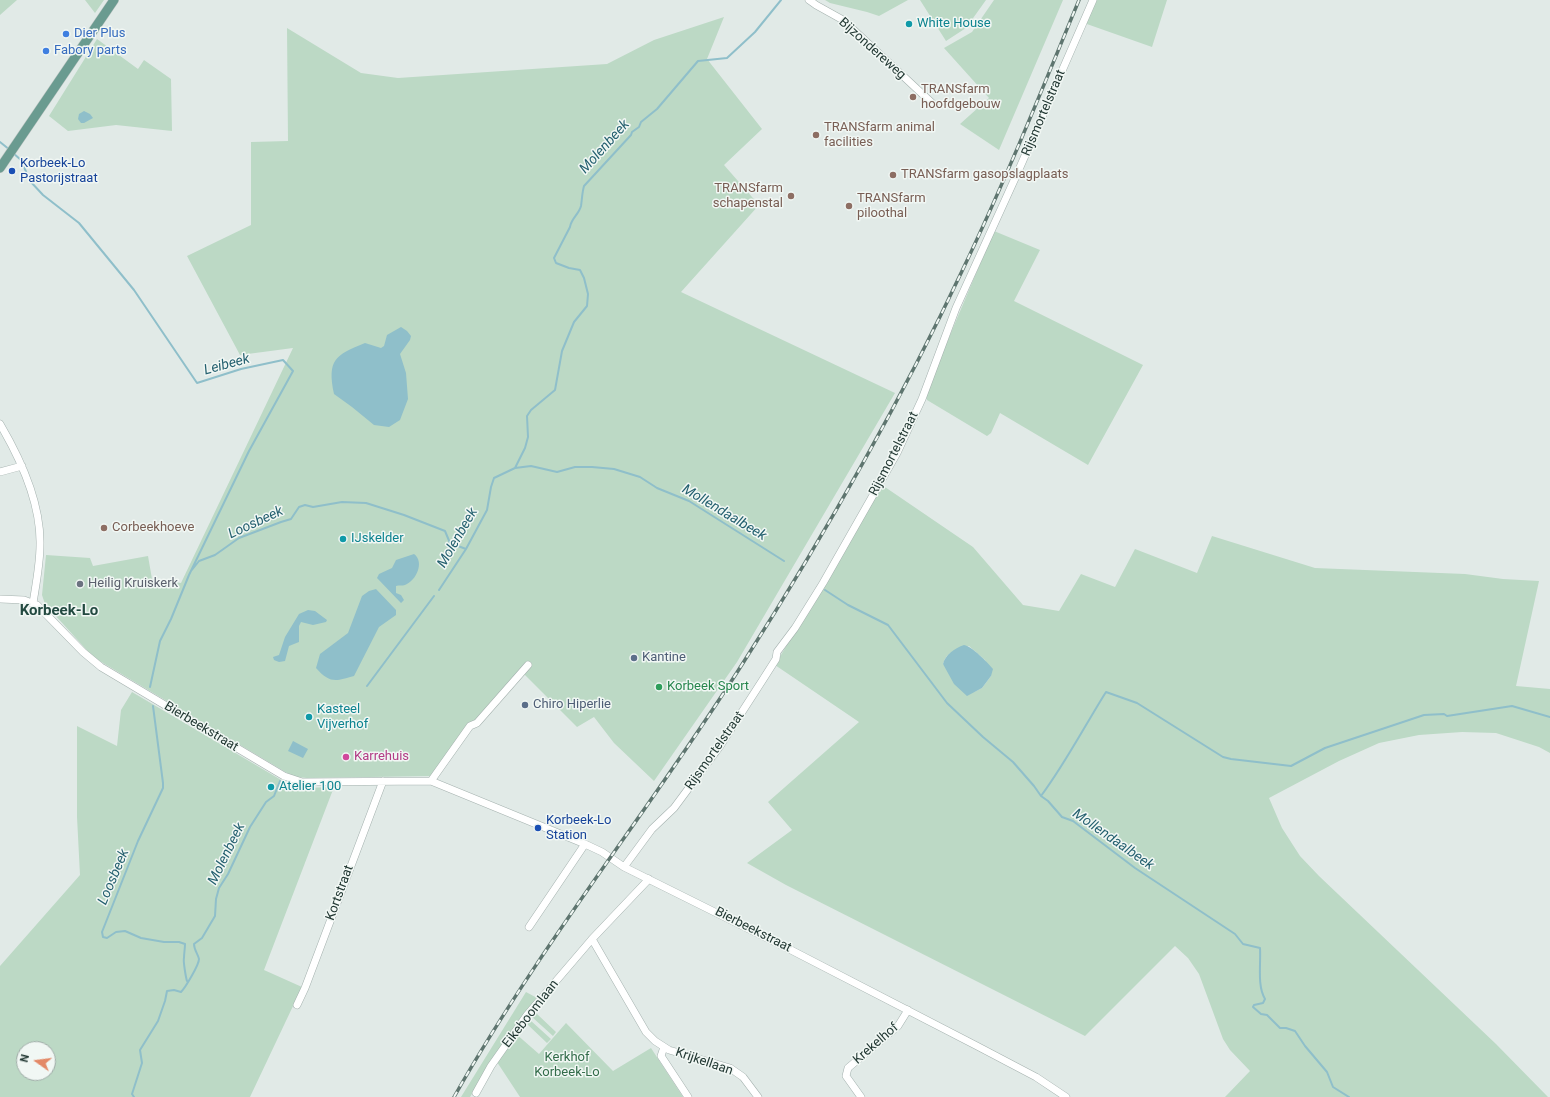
<!DOCTYPE html>
<style>
body{margin:0}
#map{position:relative;width:1550px;height:1097px;overflow:hidden;background:#e1eae7;font-family:Roboto,sans-serif}
canvas{display:block}
.north{position:absolute;left:16px;top:1041px;width:40px;height:40px;box-sizing:border-box;background:#f1f7f4;border:1px solid #9faba7;border-radius:50%;rotate:284deg;font-size:11px;font-weight:700;line-height:16px;text-align:center;color:#233934}
.north::after{content:'';display:block;margin:auto;width:14px;height:18px;background:#e38866;clip-path:polygon(50% 0,100% 100%,50% 72%,0 100%)}
</style>
<div id="map">
<canvas width="1550" height="1097"></canvas>
<div class="north">N</div>
</div>
<script>
const c = document.querySelector('canvas').getContext('2d');
c.lineJoin = 'round';
function paint(path, color) {
  c.fillStyle = color;
  c.fill(path, 'evenodd');
}
function stroke(path, color, width, dash) {
  c.strokeStyle = color;
  c.lineWidth = width;
  c.lineCap = dash ? 'butt' : 'round';
  c.setLineDash(dash || []);
  c.stroke(path);
}
function drawText(font, color, halo, rows, align = 'center') {
  c.font = font + ' Roboto,sans-serif';
  c.lineWidth = 3;
  c.setLineDash([]);
  c.textBaseline = 'middle';
  c.strokeStyle = halo;
  c.fillStyle = color;
  for (const [text, x, y, turn = 0] of rows) {
    c.save();
    c.translate(x, y);
    c.rotate((+turn || 0) * Math.PI / 180);
    c.textAlign = isNaN(turn) ? turn : align;
    if (halo) c.strokeText(text, 0, 0);
    c.fillText(text, 0, 0);
    c.restore();
  }
}
paint(new Path2D(`
 M0 0H17L0 15Z
 M85 0H104L95 13Z
 M825 0H908L879 16 867 12 830 3Z
 M920 0H986L966 28 946 41Z
 M994 0H1063L999 150 960 124 989 98 944 48 972 32Z
 M1095 0H1167L1152 47 1084 23Z
 M724 17 707 59 762 129 724 165 759 205 681 292 895 393 737 662 654 781 614 743 594 717 577 727 520 670 433 776 307 778 296 777 287 773 93 657 45 604 42 595 46 555 90 558 93 566 148 556 152 579 181 583 293 348 240 355 187 256 251 225V142L288 141 287 28 361 73 398 78 607 64 654 40Z
 M97 39 138 69 144 60 171 79 172 131 116 125 68 131 49 116Z
 M994 231 1040 250 1014 301 1143 365 1088 465 1000 413 991 433 987 436 927 400 925 394Z
 M882 485 973 547 1023 605 1059 611 1081 574 1115 587 1135 549 1197 573 1212 536 1315 568 1465 574 1503 579 1539 581 1516 686 1550 689V753L1539 747 1496 733 1462 732 1419 735 1379 743 1339 761 1269 798 1282 828 1300 856 1319 876 1496 1044 1548 1097H1225L1250 1071 1230 1050 1223 1039 1199 974 1188 958 1175 946 1085 1036 786 885 747 863 792 830 768 802 859 722 775 665ZM969 646 985 660 991 676 982 688 974 692 943 664C946 652 957 649 969 646Z
 M132 692 288 784 304 788 334 787 264 970 302 987 250 1097H0V966L80 875 77 817V726L117 746 121 710ZM24 1049H48V1073H24Z
 M526 992 539 999 490 1065 470 1097H461Z
 M536 1013 556 1032 553 1036 532 1017Z
 M530 1020 551 1039 547 1043 527 1024Z
 M566 1023 613 1071 651 1048 683 1097H520L497 1062 515 1033 539 1054Z`), '#bcd9c5');
paint(new Path2D(`
 M84 111 90 114 93 118 84 123H81L78 119 79 114Z
 M401 327 407 331 411 336 410 340 400 354 406 373 408 399 400 420 389 427 374 425 352 407 334 394C327 360 335 355 365 343L381 348 384 346 387 335Z
 M414 554C425 562 416 581 405 585 402 586 399 585 396 586V593L401 595 404 600 401 603 377 578 379 574 392 568 396 560Z
 M376 589 396 610V615L379 627 354 676C336 681 330 684 316 668L320 654 348 633 362 596 369 591Z
 M308 610 315 611 327 620 326 622 313 625 301 622 299 626V642L289 646 285 661 279 662 274 660 273 657 279 655 285 637 299 614Z
 M964 645C973 647 987 662 993 669L991 676 982 688 967 696 954 684 943 664C945 655 955 648 964 645Z
 M293 741 308 749 303 758 288 751Z`), '#8fbfca');
stroke(new Path2D(`
 M0 142 10 150
 M13 153 21 160 30 181 43 195 79 223 134 290 197 383 241 369 283 360 293 371 249 451 189 575
 M515 468 531 466 557 472 575 467H592L614 469 640 477 657 488 689 501 784 561
 M191 571 199 561 215 555 239 538 281 522 291 519 299 507 305 505 313 507 342 502 366 503 404 515 445 531 450 543 466 549
 M439 590 466 549 487 510 491 487 494 478 515 468 525 448 528 437 527 416 531 410 555 390 562 351 574 322 587 306 588 294 584 278 580 270 569 268 556 263 554 258 570 227C571 219 579 214 581 206 582 200 582 193 584 186L631 135 632 132 639 127 641 122 657 109 698 61 727 58 755 32 781 0
 M825 590 848 605 888 625 947 703 983 737 1013 762 1034 786 1041 796 1048 801 1062 817 1073 821 1135 868 1235 934 1243 944 1260 948C1261 964 1257 986 1265 999L1263 1003 1254 1005 1253 1007 1261 1014 1267 1015 1280 1028H1286L1295 1031 1305 1046 1327 1072 1333 1087 1349 1097
 M367 686 434 596
 M150 687 160 641 171 619 189 575
 M153 706 163 783V788L138 841 102 932 103 937 107 938 116 932 125 931 141 938 164 942H179L185 944C185 949 184 953 184 958 183 961 186 978 187 981
 M1041 796C1065 764 1084 727 1106 692L1137 703 1223 757 1231 759 1291 766 1325 748 1424 715 1444 714 1447 716 1512 706 1550 717
 M134 1097 132 1094 142 1063 140 1050 158 1021 165 1001 167 991 174 990 181 992C185 988 199 965 199 959 198 954 194 950 194 944L202 938 215 916 216 899 219 888 228 874 250 827 266 802 274 796 280 781`), '#8fbfca', 2);
const minor = new Path2D(`
 M809 0 816 5 843 20 932 103
 M0 424C20 458 41 504 40 545 40 564 36 584 33 603
 M0 472 22 466
 M0 599 24 600 37 605 83 652 101 667 284 776 302 782 431 781 585 844 602 852 624 867 791 950 977 1046 1036 1077 1066 1097
 M431 781 470 726 477 723 528 665
 M624 867 652 829 674 808 720 746 762 681 776 659 777 652 795 628 823 583 897 453 922 399 956 308 1017 174 1093 0
 M529 927 585 844
 M592 939 646 1032 655 1041 669 1050 730 1068 743 1077 758 1097
 M297 1005 305 988 383 781
 M664 1047 661 1056 688 1097
 M476 1093 491 1066 527 1015 592 939 649 879
 M861 1097 846 1076 848 1068 898 1026 908 1010`);
const major = new Path2D(`
 M0 168 114 0`);
stroke(minor, '#a4b1ae', 8);
stroke(major, '#bdc4c2', 10);
stroke(minor, '#fff', 7);
stroke(major, '#6a9b90', 9);
const rail = new Path2D(`
 M454 1097C540 945 650 810 743 663 824 536 899 405 963 269 1005 181 1042 90 1079 0`);
stroke(rail, '#5e756f', 3.5);
stroke(rail, '#f1f7f4', 2, [6]);
for (const [x, y, r, color] of [
 [909,24,4,"#0f9aa8"],
 [66,34,4,"#3f7fe0"],
 [46,51,4,"#3f7fe0"],
 [913,97,4,"#8d6e63"],
 [816,135,4,"#8d6e63"],
 [12,171,4,"#1a4fb4"],
 [893,175,4,"#8d6e63"],
 [791,196,4,"#8d6e63"],
 [849,206,4,"#8d6e63"],
 [104,528,4,"#8d6e63"],
 [343,539,4,"#0f9aa8"],
 [80,584,4,"#6b7280"],
 [634,658,4,"#5c6f8a"],
 [659,687,4,"#2e9e5b"],
 [525,705,4,"#5c6f8a"],
 [309,717,4,"#0f9aa8"],
 [346,757,4,"#d1479c"],
 [271,787,4,"#0f9aa8"],
 [538,828,4,"#1a4fb4"]
]) {
  const dot = new Path2D();
  dot.arc(x, y, r, 0, 2 * Math.PI);
  c.fillStyle = color;
  c.fill(dot);
  stroke(dot, '#f1f7f4', 1.5);
}
drawText('13px', '#0d838f', '#f1f7f4', [
 ["White House",917,24],
 ["IJskelder",351,539],
 ["Kasteel",317,710],
 ["Vijverhof",317,725],
 ["Atelier 100",279,787]
], 'left');
drawText('13px', '#366cbe', '#f1f7f4', [
 ["Dier Plus",74,34],
 ["Fabory parts",54,51]
], 'left');
drawText('13px', '#233934', '#f1f7f4', [
 ["Bijzondereweg",872,49,42],
 ["Rijsmortelstraat",1044,113,-67],
 ["Rijsmortelstraat",894,454,-63],
 ["Bierbeekstraat",201,727,31],
 ["Rijsmortelstraat",715,751,-55],
 ["Kortstraat",340,893,-70],
 ["Bierbeekstraat",753,930,27],
 ["Eikeboomlaan",531,1014,-52],
 ["Krekelhof",876,1044,-41],
 ["Krijkellaan",704,1062,19]
]);
drawText('13px', '#785e54', '#f1f7f4', [
 ["TRANSfarm",921,90],
 ["hoofdgebouw",921,105],
 ["TRANSfarm animal",824,128],
 ["facilities",824,143],
 ["TRANSfarm gasopslagplaats",901,175],
 ["TRANSfarm",783,189,"right"],
 ["schapenstal",783,204,"right"],
 ["TRANSfarm",857,199],
 ["piloothal",857,214],
 ["Corbeekhoeve",112,528]
], 'left');
drawText('13px', '#164399', '#f1f7f4', [
 ["Korbeek-Lo",20,164],
 ["Pastorijstraat",20,179],
 ["Korbeek-Lo",546,821],
 ["Station",546,836]
], 'left');
drawText('13px', '#5b616d', '#f1f7f4', [
 ["Heilig Kruiskerk",88,584]
], 'left');
drawText('13px', '#4e5e75', '#f1f7f4', [
 ["Kantine",642,658],
 ["Chiro Hiperlie",533,705]
], 'left');
drawText('13px', '#27864d', '#f1f7f4', [
 ["Korbeek Sport",667,687]
], 'left');
drawText('13px', '#b23c85', '#f1f7f4', [
 ["Karrehuis",354,757]
], 'left');
drawText('13px', '#326c4a', '#f1f7f4', [
 ["Kerkhof",567,1058],
 ["Korbeek-Lo",567,1073]
]);
drawText('italic 14px', '#24606f', '#f1f7f4', [
 ["Molenbeek",605,147,-48],
 ["Leibeek",227,365,-15],
 ["Mollendaalbeek",724,513,31],
 ["Loosbeek",256,523,-25],
 ["Molenbeek",458,538,-60],
 ["Mollendaalbeek",1113,840,35],
 ["Molenbeek",227,854,-64],
 ["Loosbeek",114,877,-67]
]);
drawText('bold 15px', '#224940', '#f1f7f4', [
 ["Korbeek-Lo",59,611]
]);
</script>
